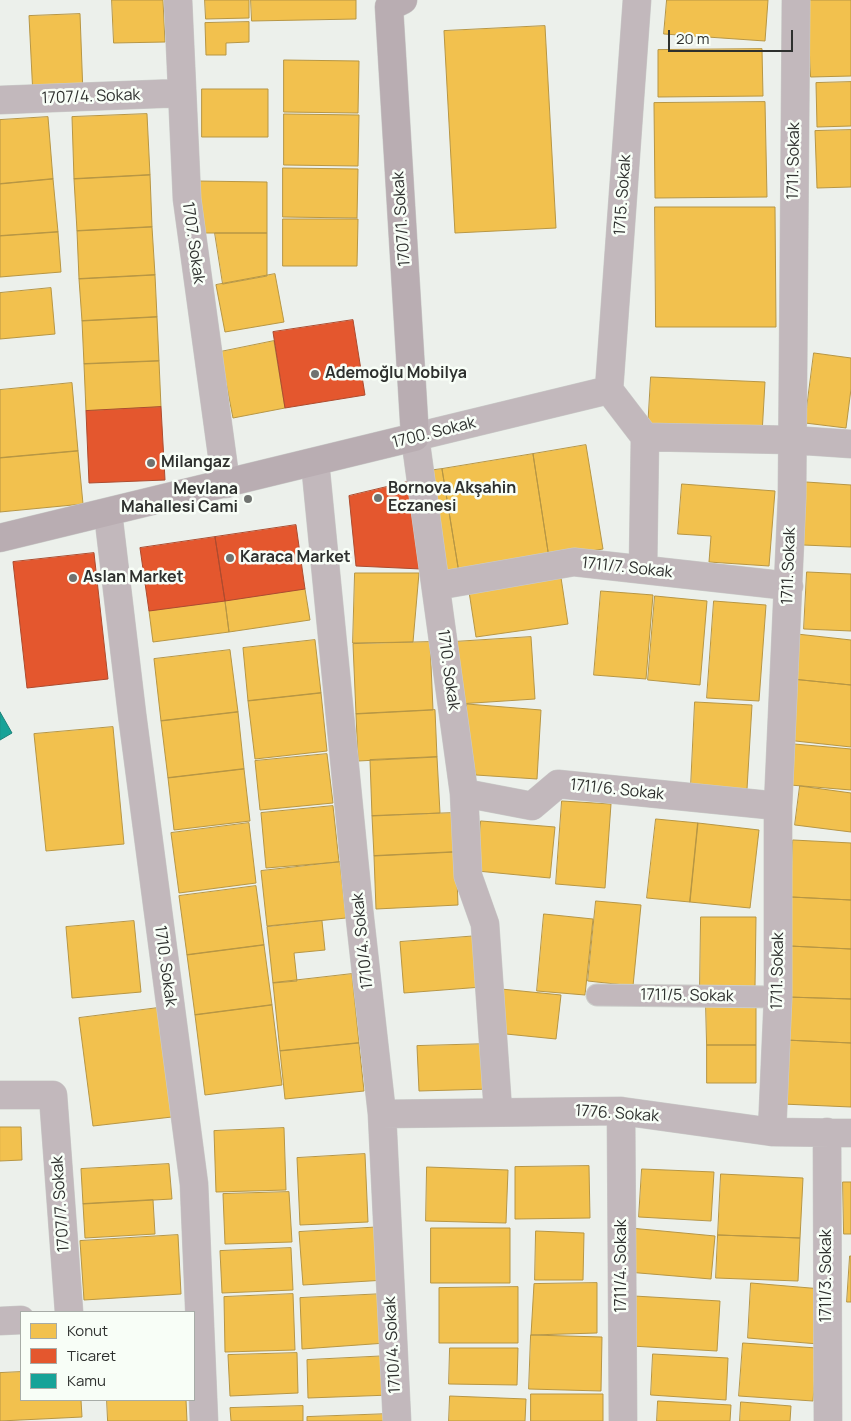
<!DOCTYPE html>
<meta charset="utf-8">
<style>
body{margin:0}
#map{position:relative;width:851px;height:1421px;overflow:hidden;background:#ecf0eb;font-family:Manrope,sans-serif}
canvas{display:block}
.legend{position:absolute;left:20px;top:1311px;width:175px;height:90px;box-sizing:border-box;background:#f8fef7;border:1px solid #a7aca7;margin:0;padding:6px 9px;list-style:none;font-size:15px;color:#2e302e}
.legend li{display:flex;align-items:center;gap:10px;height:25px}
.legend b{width:25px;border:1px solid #a7aca7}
.scale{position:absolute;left:668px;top:30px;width:125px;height:22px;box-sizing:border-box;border:2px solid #2e302e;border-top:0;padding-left:6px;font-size:15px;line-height:18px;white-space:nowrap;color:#2e302e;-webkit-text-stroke:4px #f8fef7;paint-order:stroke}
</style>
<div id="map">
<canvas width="851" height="1421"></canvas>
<ul class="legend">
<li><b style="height:14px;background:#f2c14e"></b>Konut</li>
<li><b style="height:14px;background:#e4572e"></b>Ticaret</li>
<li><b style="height:14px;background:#17a398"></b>Kamu</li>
</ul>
<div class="scale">20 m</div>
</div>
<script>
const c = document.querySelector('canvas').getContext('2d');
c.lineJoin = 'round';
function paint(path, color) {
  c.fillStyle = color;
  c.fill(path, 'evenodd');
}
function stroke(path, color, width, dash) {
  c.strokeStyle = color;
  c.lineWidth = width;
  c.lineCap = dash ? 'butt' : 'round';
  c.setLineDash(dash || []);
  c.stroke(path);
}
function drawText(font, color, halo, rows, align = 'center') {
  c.font = font + ' Manrope,sans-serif';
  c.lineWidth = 5;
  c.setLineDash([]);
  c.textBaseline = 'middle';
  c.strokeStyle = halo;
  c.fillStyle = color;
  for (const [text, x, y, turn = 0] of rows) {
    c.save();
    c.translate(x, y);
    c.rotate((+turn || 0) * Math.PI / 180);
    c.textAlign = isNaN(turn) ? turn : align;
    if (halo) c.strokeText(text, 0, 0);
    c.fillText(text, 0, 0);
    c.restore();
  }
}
const homes = new Path2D(`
 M112 0H163L165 42 114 43Z
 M205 0H249V18L206 19Z
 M251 0H356V19L252 21Z
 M667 0H768L765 41 664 34Z
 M807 0H851V76L811 77Z
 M80 14 83 94 33 96 29 16Z
 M249 22V42L226 43V55H206L205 23Z
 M545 26 556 228 455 233 444 31Z
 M762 49 763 96 658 97V50Z
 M284 60 359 61 358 113 284 112Z
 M851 82V126L817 127 816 83Z
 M202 89H268V137H202Z
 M765 102 767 197 655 198 654 103Z
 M147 114 150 175 74 179 72 117Z
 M284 114 359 115 358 166 284 165Z
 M48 117 53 179 0 184V120Z
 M851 130V187L817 188 815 131Z
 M283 168 358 169 357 218 283 217Z
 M150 175 152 227 77 231 74 179Z
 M53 179 58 232 0 236V184Z
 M196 181 267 182V233H196Z
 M655 207H775L776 327H656Z
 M283 219H358L357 266H283Z
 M152 227 155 275 79 279 77 231Z
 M58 232 61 272 0 277V236Z
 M215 233H267V276L223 284Z
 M275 274 284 322 225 332 216 285Z
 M155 275 157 317 82 321 79 279Z
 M51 288 55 334 0 339V293Z
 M157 317 159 361 84 364 82 321Z
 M274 341 285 408 233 418 220 352Z
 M814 353 851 358V389L846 428 805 423Z
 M159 361 161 407 86 411 84 364Z
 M651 377 765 382 762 434 648 428Z
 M72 383 78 451 0 458V390Z
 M586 445 603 549 549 558 533 454Z
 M78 451 83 504 0 512V458Z
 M533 454 549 558 459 573 442 469Z
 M442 469 459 573 444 575 427 471Z
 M806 482 851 485V547L803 545Z
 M682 484 775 491 769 566 709 562 711 536 678 534Z
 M560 571 568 624 476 637 468 585Z
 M807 572 851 574V631L804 629Z
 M355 573H419L413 642 353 643Z
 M305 589 310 620 229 632 225 601Z
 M601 591 653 595 646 679 594 675Z
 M655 596 707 601 700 685 648 680Z
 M225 601 229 632 153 642 149 611Z
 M714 601 766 605 759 701 707 698Z
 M797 634 851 640V685L792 679Z
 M531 637 535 699 458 704 453 642Z
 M315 640 321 693 248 701 243 648Z
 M430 642 433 710 356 714 353 644Z
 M230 650 238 712 161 721 154 659Z
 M792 679 851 685V747L786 740Z
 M321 693 327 751 255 759 248 701Z
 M695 702 752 705 747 789 691 786Z
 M467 704 541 710 537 779 476 775 465 733Z
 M435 710 437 757 358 761 356 714Z
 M238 712 244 769 168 778 161 721Z
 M113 727 124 844 46 851 34 734Z
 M794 744 851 749V790L790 785Z
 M327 754 333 803 260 810 255 761Z
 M437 757 440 813 372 816 370 760Z
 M244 769 250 821 174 830 168 778Z
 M800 786 851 793V832L795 825Z
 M562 801 611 804 605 888 556 884Z
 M333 806 339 862 266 868 261 813Z
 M454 813 456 852 374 856 372 816Z
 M656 819 698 823 690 902 647 898Z
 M481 821 555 827 550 878 477 871Z
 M249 823 256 883 179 893 171 833Z
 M698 823 759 830 750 908 690 902Z
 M793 840 851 843V900L791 897Z
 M456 852 458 905 376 909 374 856Z
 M340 862 346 918 267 926 261 871Z
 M256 886 264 945 187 955 179 896Z
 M791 897 851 900V949L789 946Z
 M596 901 641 905 633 986 588 981Z
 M544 914 593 919 585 995 537 991Z
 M701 917H756L755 987 700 986Z
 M134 921 141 992 72 998 66 927Z
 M322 921 325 950 294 953 297 981 273 983 267 927Z
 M478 936 482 987 404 993 400 942Z
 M264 945 272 1005 195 1015 187 955Z
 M789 946 851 949V999L787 997Z
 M352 974 359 1043 280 1051 273 983Z
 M501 989 561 995 556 1039 496 1033Z
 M787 997 851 999V1043L785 1040Z
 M272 1005 282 1085 205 1095 195 1015Z
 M706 1005 756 1006V1045H707Z
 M158 1008 172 1117 93 1126 79 1018Z
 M785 1040 851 1043V1107L782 1104Z
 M359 1043 364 1091 285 1099 280 1051Z
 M489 1044 491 1089 419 1091 417 1046Z
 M707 1045H756V1083H707Z
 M0 1127H21L22 1160 0 1161Z
 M284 1128 286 1190 216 1192 214 1131Z
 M365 1154 368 1222 300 1225 297 1158Z
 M169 1164 172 1199 83 1204 81 1169Z
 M589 1166 590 1218 515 1219V1167Z
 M427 1167 508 1170 506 1223 426 1221Z
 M642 1169 714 1172 711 1221 639 1217Z
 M721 1174 803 1178 800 1238 718 1235Z
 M843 1182H851V1234H844Z
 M289 1192 292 1242 225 1244 223 1194Z
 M153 1200 155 1234 85 1238 83 1204Z
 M383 1227 386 1280 303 1285 299 1232Z
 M431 1228H510V1283H431Z
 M630 1228 715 1236 711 1279 627 1272Z
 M536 1231 584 1233 583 1280H535Z
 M178 1235 181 1294 84 1300 80 1241Z
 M718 1235 800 1238 798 1281 716 1278Z
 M291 1248 293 1290 222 1293 220 1251Z
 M850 1256H851V1302H847Z
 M597 1283V1333L531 1335 534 1284Z
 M751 1283 822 1289 818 1344 748 1338Z
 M518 1287V1343H439V1288Z
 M293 1294 295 1350 225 1352 224 1297Z
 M384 1294 386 1343 302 1349 300 1298Z
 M634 1296 720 1301 717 1351 631 1346Z
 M531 1335 602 1337 601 1391 529 1389Z
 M743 1343 817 1348 813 1401 739 1396Z
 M450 1348H518L517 1385 449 1384Z
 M297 1353 298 1393 230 1396 228 1355Z
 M653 1354 728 1358 726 1400 651 1395Z
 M389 1356 391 1395 308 1398 307 1360Z
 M21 1372V1400H81L82 1417 0 1421V1373Z
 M531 1394H603V1421H531Z
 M450 1396 526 1399 525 1421H449Z
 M107 1400H186L187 1421H108Z
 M658 1401 731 1405 730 1421H657Z
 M741 1402 791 1406 790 1421H740Z
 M303 1406V1421H231L230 1408Z
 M389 1414 390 1421H307V1417Z`);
paint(homes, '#f2c14e');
stroke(homes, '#b79644', 1);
const shops = new Path2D(`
 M353 320 365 395 285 408 273 332Z
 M161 407 165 480 89 483 86 411Z
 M416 480 421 569 356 566 349 496Z
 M296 525 305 589 225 601 215 537Z
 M215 537 225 601 149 611 140 548Z
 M94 553 108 679 27 688 13 562Z`);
paint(shops, '#e4572e');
stroke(shops, '#ad4b2e', 1);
const public = new Path2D(`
 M0 712 12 733 0 740Z`);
paint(public, '#17a398');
stroke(public, '#1e8078', 1);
const lane = new Path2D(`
 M597 995 778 997`);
const street = new Path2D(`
 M178 0 187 199 226 484
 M0 100 182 93
 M609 390 637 0
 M315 462 359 910 382 1114 397 1421
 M108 513 132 714 194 1184 204 1421
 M643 569 645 437
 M436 586 574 562 789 586
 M464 793 532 806 558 784 778 806
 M0 1095H53L69 1312
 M498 1111 485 924 468 876 464 793 415 437 609 390 645 437 792 440 851 444
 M621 1111 623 1421
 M382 1114 621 1111 772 1132 851 1133
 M772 1132 778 997V806L792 497 796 0
 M827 1132 828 1421
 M0 1321 21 1320`);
const secondary = new Path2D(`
 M0 538 415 437 389 7 403 0`);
stroke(lane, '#cbcdca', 23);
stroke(street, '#cbcdca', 29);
stroke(secondary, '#cbcdca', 29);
stroke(lane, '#c2b8bc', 21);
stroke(street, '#c2b8bc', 28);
stroke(secondary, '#b9adb2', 28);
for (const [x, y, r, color] of [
 [315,374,5,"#707370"],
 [151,463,5,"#707370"],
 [378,498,5,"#707370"],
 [248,499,5,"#707370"],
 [230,558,5,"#707370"],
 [73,578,5,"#707370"]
]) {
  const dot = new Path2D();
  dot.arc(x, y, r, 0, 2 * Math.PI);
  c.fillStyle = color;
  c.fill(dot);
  stroke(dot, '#f8fef7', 2);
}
drawText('16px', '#2e302e', '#f8fef7', [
 ["1707/4. Sokak",91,97,-2],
 ["1711. Sokak",794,161,-89],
 ["1715. Sokak",623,195,-86],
 ["1707/1. Sokak",402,219,-94],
 ["1707. Sokak",193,243,82],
 ["1700. Sokak",434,433,-14],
 ["1711. Sokak",789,566,-88],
 ["1711/7. Sokak",627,568,6],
 ["1710. Sokak",448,670,82],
 ["1711/6. Sokak",617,790,6],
 ["1710/4. Sokak",363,941,-96],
 ["1710. Sokak",165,966,82],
 ["1711. Sokak",778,971,-89],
 ["1711/5. Sokak",687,996,1],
 ["1776. Sokak",617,1114,4],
 ["1707/7. Sokak",61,1204,-94],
 ["1711/4. Sokak",622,1266,-90],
 ["1711/3. Sokak",827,1276,-90],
 ["1710/4. Sokak",393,1345,-93]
]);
drawText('bold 16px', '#2e302e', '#f8fef7', [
 ["Ademoğlu Mobilya",325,374],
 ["Milangaz",161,463],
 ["Bornova Akşahin",388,489],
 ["Eczanesi",388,507],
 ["Mevlana",238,490,"right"],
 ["Mahallesi Cami",238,508,"right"],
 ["Karaca Market",240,558],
 ["Aslan Market",83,578]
], 'left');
</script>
